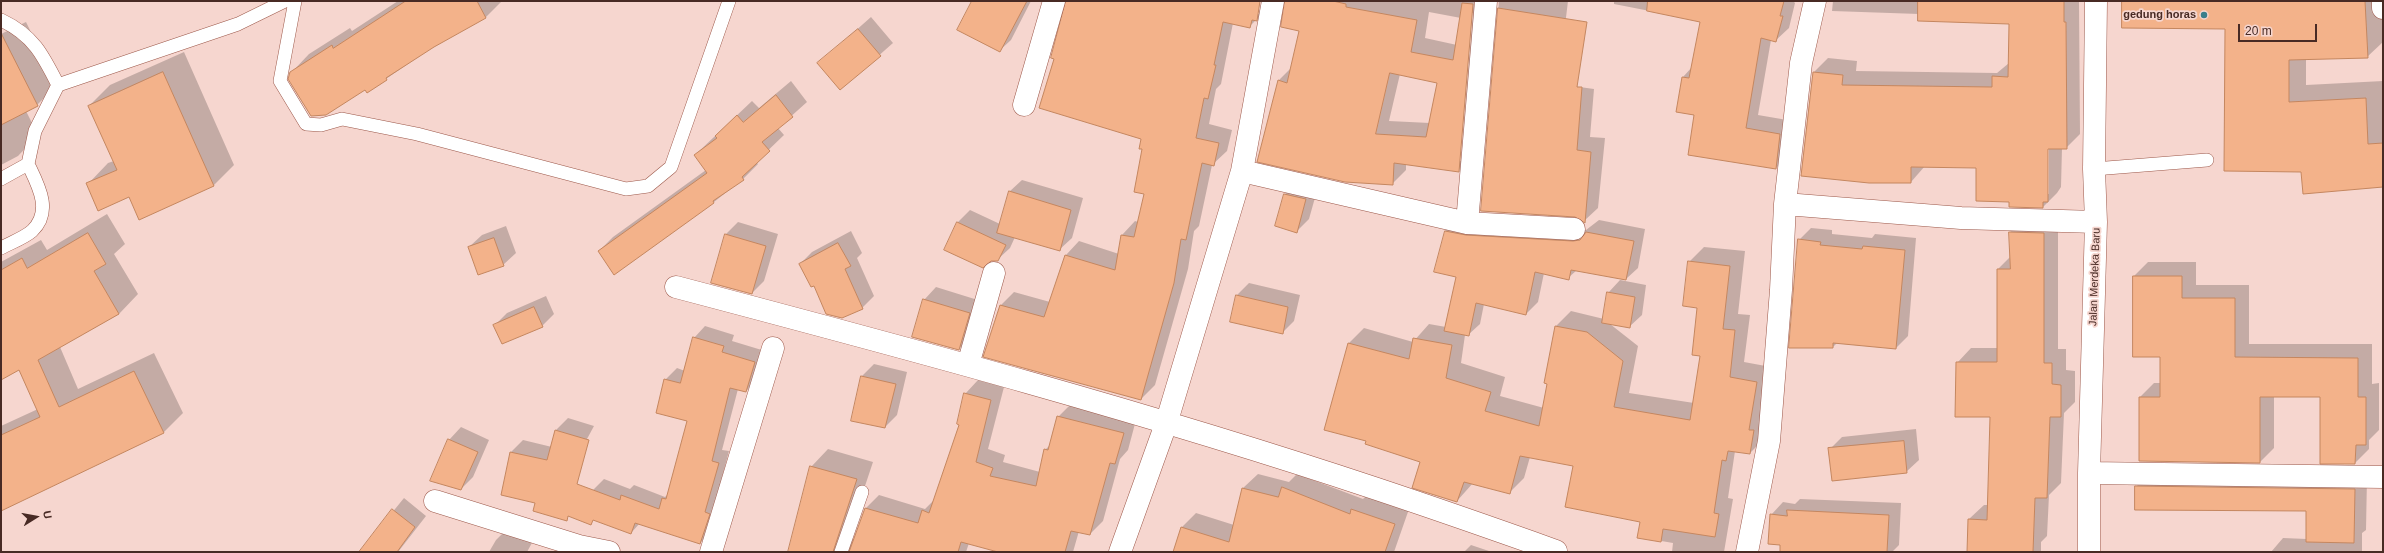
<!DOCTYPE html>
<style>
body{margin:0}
#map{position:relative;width:2384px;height:553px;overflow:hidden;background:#f6d6cf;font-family:Arial,sans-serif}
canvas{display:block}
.frame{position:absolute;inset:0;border:2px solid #482a24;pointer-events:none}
.north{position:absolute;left:16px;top:497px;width:40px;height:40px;-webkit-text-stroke:3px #f6d6cf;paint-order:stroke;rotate:79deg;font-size:11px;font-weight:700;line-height:16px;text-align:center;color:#482a24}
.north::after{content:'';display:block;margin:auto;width:14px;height:18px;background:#482a24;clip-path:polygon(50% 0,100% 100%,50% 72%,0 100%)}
.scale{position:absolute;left:2238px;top:24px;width:79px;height:18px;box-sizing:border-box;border:2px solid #482a24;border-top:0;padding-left:5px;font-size:12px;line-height:14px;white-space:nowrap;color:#482a24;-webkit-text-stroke:3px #f6d6cf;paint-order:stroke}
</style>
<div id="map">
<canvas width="2384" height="553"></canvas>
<div class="frame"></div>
<div class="north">U</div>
<div class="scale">20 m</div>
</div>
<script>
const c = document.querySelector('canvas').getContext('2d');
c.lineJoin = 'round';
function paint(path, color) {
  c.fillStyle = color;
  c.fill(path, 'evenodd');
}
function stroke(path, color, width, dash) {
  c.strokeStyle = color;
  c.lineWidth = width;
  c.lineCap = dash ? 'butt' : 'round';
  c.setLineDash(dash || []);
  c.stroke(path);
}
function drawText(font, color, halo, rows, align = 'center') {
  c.font = font + ' Arial,sans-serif';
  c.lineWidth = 3.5;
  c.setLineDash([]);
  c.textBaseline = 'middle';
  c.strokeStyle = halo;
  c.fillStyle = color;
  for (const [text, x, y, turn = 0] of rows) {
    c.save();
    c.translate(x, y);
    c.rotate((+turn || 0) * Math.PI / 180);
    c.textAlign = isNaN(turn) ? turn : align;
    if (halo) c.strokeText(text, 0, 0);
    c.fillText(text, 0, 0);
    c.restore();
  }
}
paint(new Path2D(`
 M398 1H502L486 17 434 46 367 92 365 89 320 116 311 115 291 73 309 54 350 28 352 31Z
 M977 1H1031L1011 40 999 51Z
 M1067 1H1260L1257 14H1259L1262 1 1270 6 1249 27 1233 23 1221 84 1216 89 1209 124 1232 130 1227 151 1212 165 1199 226 1194 231 1188 269 1155 385 1141 399 1000 306 1014 292 1050 302 1066 255 1079 241 1119 254 1122 235 1135 221 1138 222 1145 194 1142 139 1055 58Z
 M1285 1H1486L1472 157 1458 171 1406 164V170L1392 184 1278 81 1291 68 1300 30ZM1429 12 1461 18 1457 45 1425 38ZM1472 13H1473L1461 161H1459ZM1400 74 1438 82 1430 123 1389 121Z
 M1499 1H1568L1558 84 1594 89 1590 137 1605 138 1598 208 1584 221 1575 216 1482 210Z
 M1614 1H1793L1795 3 1789 28 1775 41 1771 40 1758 115 1793 121 1789 155 1776 168 1696 115 1677 112 1683 77 1692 67 1701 21 1614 4Z
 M1833 1H2079L2080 134 2066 148H2062L2061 187 2057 193 2043 207 2010 201 1977 167 1925 166 1911 182 1814 72 1828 58 1857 61 1856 71 1997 73 2009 63 2010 23 1919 14 1832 11ZM2047 144H2049V194H2047Z
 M2123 1H2383V42L2367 57 2306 58V85L2383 81V186L2302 171 2226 28Z
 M871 17 893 43 841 89 819 63Z
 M26 22 57 85 37 105 26 111 38 135 18 156 1 165V34Z
 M184 52 234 165 214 185 140 219 129 196 88 184 108 163 114 161 89 106 110 85Z
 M791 81 807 102 778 128 784 135 756 162 758 164 743 179 714 202 614 273 599 251 613 237 706 170 695 155 752 101 759 108Z
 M1022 180 1083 198 1072 238 1059 250 1015 237 1010 248 997 260 945 249 958 222 970 210 1000 224 1009 192Z
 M1297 182 1318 187 1309 219 1297 231 1277 226 1285 194Z
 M107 214 125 244 114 254 138 294 119 314 60 347 78 389 154 353 183 413 164 432 1 510V426L38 409 20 369 1 379V262L41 240 47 250Z
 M2025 218 2058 219V349H2066V370L2075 371V402L2064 413 2061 483 2049 495 2047 536 2041 542V552H1968L1969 519 1984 505H1988L1991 416 1957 363 1971 348H1998V269L2011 256 2010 232Z
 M1457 219 1478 224 1586 230 1599 220 1645 229 1638 268 1626 279 1577 270 1568 278 1544 273 1538 302 1526 314 1484 304 1480 324 1468 335H1465L1461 363 1505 377 1500 396 1544 408 1556 326 1571 311 1604 319 1608 293 1620 280 1646 285 1642 315 1629 327 1610 324 1638 346 1629 393 1694 403 1701 355 1698 307 1689 262 1704 247 1745 251 1738 314 1750 315 1744 362 1771 367 1765 438 1750 453 1735 451 1728 498 1733 499 1724 552H1672L1673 543 1638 537 1641 521 1574 465 1530 457 1524 478 1509 493 1473 483 1457 501 1421 461 1367 441 1325 429 1349 343 1364 328 1413 342 1429 324 1446 327 1457 277 1445 231Z
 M738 222 778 234 764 281 752 293 712 283 726 234Z
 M506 226 516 253 503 265 469 247 482 235Z
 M1811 228 1832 230V234L1872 238 1875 234 1916 238 1908 336 1896 348 1837 343 1833 347 1799 240Z
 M851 231 862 253 857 258 874 296 862 308 800 264 812 252Z
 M2148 262H2196V285H2249V344H2372V384L2379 383V430L2369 440V449L2355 463 2321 396H2274V448L2260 462 2140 397 2154 383H2161V356L2134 276Z
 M1249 283 1300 295 1294 321 1282 333 1237 295Z
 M936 287 981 301 971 337 959 349 924 300Z
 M546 296 554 314 542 326 495 325 507 313Z
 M705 326 734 335 732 341 765 351 757 380 746 391 738 389 722 450 729 451 716 501 711 532 700 543 640 523 631 533 593 490 604 479 630 489 634 485 665 497 668 494 688 420 665 380 677 368 685 371 694 338Z
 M874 364 907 372 897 415 885 427 862 376Z
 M978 380 1004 387 988 449 1005 455 1003 462 1040 472 1045 450 1050 445 1058 417 1071 404 1136 420 1128 450 1120 459 1103 521 1090 534 1079 531 1073 552H1002L969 543 966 552H789L811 467 828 449 873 462 850 531 853 540 851 546 866 508 879 495 925 509 935 499 961 424 965 394Z
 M568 418 594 426 560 489 511 452 523 440 552 447 556 430Z
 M461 427 489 440 473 477 461 489 449 440Z
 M1916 429 1919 460 1906 472 1830 449 1842 437Z
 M1258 474 1289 482 1297 474 1363 499 1367 495 1409 509 1394 552H1174L1181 528 1196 513 1234 525 1243 488Z
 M2148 474 2367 477 2366 530 2362 533V552H2271L2283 538 2307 539V510L2136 487Z
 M404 498 426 516 398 552H360Z
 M1800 499 1901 503 1899 545 1892 552H1781V544L1771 515 1783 502 1795 504Z
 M508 528 533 541 527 552H489L496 540Z
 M1471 545 1492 552H1464Z`), '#0003');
const building = new Path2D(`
 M406 1H477L486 18 434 47 386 78 387 80 367 93 365 90 326 115 311 116 288 79 290 72 332 45 333 48Z
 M972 1H1027L1000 52 957 30Z
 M1066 1H1260L1257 21 1252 20 1250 28 1223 22 1214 65H1216L1208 99 1204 98 1196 138 1219 143 1214 166 1202 163 1186 240 1181 239 1174 283 1141 400 983 357 1000 305 1044 317 1065 255 1115 270 1121 235 1134 237 1144 194 1134 192 1142 149H1139L1141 139 1039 108 1054 59 1051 58Z
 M1285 1H1333L1346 4V7L1417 20 1411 52 1453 60 1462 3 1473 4 1459 172 1394 163 1393 185 1345 182 1257 162 1278 80 1287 83 1299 31 1281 27ZM1390 73 1437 83 1426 137 1376 134Z
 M1648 1H1784L1780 16H1783L1776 42 1761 38 1746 128 1780 134 1776 169 1688 155 1694 115 1676 112 1682 77 1689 78 1700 22 1647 11Z
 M1918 1H2064V22H2066L2067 149H2048V202H2043V208L2009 207V202L1976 201V168L1911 167V183H1869L1801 176 1813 72 1843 75 1842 85 1992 87V76L2008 77 2009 24 1918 21Z
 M2122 1H2365L2368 58 2289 60V102L2366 98 2368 144 2383 143V187L2303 194 2301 172 2224 171 2225 29 2122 28Z
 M1498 8 1587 22 1577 87H1582L1577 150 1591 152 1585 223 1575 217 1481 211Z
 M858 29 881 56 840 90 817 63Z
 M1 33 38 106 1 125Z
 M163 72 214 186 139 220 129 197 98 211 86 183 117 170 88 106Z
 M776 95 793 117 762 142 770 151 742 177 744 180 713 201 714 203 614 275 598 251 707 173 694 155 717 138 715 136 737 115 743 122Z
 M1009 191 1071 210 1060 251 997 233Z
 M1284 194 1306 199 1297 233 1275 226Z
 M957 222 1006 245 998 261H991L983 268 944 250Z
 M1445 231 1466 235 1573 241 1580 240 1586 232 1634 241 1626 280 1571 270 1569 280 1535 272 1526 315 1476 303 1469 336 1444 331 1456 277 1434 272Z
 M2009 232 2044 233V363H2052V384L2061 385V417H2050L2047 498H2035L2033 552H1967L1968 519 1987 520 1990 417H1955L1956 362H1997V269H2010Z
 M88 233 106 264 94 271 119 314 38 360 59 407 134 371 164 433 1 511V435L40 417 19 370 1 380V270L22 258 27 268Z
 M725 234 766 246 752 294 711 283Z
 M494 238 504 266 478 275 468 247Z
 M1798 239 1821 242 1820 245 1862 249 1863 246 1905 250 1896 349 1833 343V348H1789Z
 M838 243 851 266 845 269 863 309 842 318 826 314 814 286 811 287 799 264Z
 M1688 261 1730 266 1723 329 1735 330 1730 377 1757 382 1749 430H1754L1750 454 1728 451 1726 461 1722 460 1714 513 1719 514 1715 537 1663 529 1661 542 1637 538 1640 522 1565 507 1573 466 1520 456 1510 494 1464 482 1457 502 1412 488 1420 462 1365 444 1366 441 1324 430 1348 343 1409 359 1413 338 1452 345 1446 378 1491 392 1485 411 1539 426 1547 384 1544 383 1555 326 1587 332 1623 361 1614 407 1690 420 1700 356 1692 355 1697 308 1683 306Z
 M2133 276H2182V298H2235V357L2358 358V397H2366V445H2356L2355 464H2320V397H2260V463L2139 461V397H2160V357H2133Z
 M1607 292 1635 297 1630 328 1602 323Z
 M1236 295 1288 307 1283 334 1230 322Z
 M923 299 970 313 959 350 912 337Z
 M534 307 543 327 502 344 493 325Z
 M693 337 724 346 722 352 755 362 746 392 730 388 712 461 719 463 705 512 710 514 700 544 635 523 631 534 593 520 591 525 568 516 567 521 533 511 535 503 501 495 510 452 547 460 555 430 589 440 577 484 620 500 621 495 659 509 662 498 666 499 687 421 656 413 664 379 680 383Z
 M861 376 896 384 885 428 851 421Z
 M964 393 991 400 976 462 993 468 990 476 1036 486 1044 449 1048 450 1057 416 1124 433 1115 464 1110 463 1090 535 1071 531 1065 552H998L961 542 958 552H849L865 508 918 523 922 510 929 513 959 425 957 424Z
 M448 439 478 452 461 490 430 481Z
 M1904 441 1907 473 1832 481 1828 448Z
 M810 466 857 479 833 552H788Z
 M2135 486 2355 489 2354 543 2306 542V511L2135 510Z
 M1282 487 1350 514 1351 509 1395 524 1385 552H1173L1181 527 1229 542 1242 488 1278 497Z
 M392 509 415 527 397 552H359Z
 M1787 510 1889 515 1887 552H1780V545L1768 544 1770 514 1787 516Z`);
paint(building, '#f3b28a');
stroke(building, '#c4865f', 1);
const service = new Path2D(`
 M295 1 280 81 306 124 321 125 342 119 417 134 626 189 648 186 671 167 729 1
 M1 20C33 35 43 55 58 85L35 131 28 164
 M58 85 238 24 285 1
 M2094 169 2207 160
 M1 179 28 164
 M1 248C10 243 24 238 32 231 53 211 38 185 28 164
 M841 552 862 492`);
const minor = new Path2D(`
 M2383 1V8
 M1024 105 1054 1
 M1242 171 1467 223 1574 229
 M1785 204 1961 218 2096 222
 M1467 223 1486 1
 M676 287C911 349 1146 412 1377 489 1437 509 1497 530 1556 551
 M968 365 994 273
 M2089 473 2383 477
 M435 501 579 546 609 552
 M711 552 773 348
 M1120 552 1166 424 1242 171 1273 1
 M1747 552 1769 441 1781 290 1785 204 1801 63 1815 1
 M2089 552V473L2096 222 2094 169 2096 1`);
stroke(service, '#9c584a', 14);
stroke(minor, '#9c584a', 23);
stroke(service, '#fff', 13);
stroke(minor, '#fff', 22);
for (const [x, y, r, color] of [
 [2204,15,4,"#397e8b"]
]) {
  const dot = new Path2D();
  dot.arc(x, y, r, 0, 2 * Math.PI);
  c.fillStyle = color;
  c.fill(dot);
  stroke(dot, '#f6d6cf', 1.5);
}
drawText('bold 11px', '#482a24', '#f6d6cf', [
 ["gedung horas",2196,15]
], 'right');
drawText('11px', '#482a24', '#f6d6cf', [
 ["Jalan Merdeka Baru",2095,277,-88]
]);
</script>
